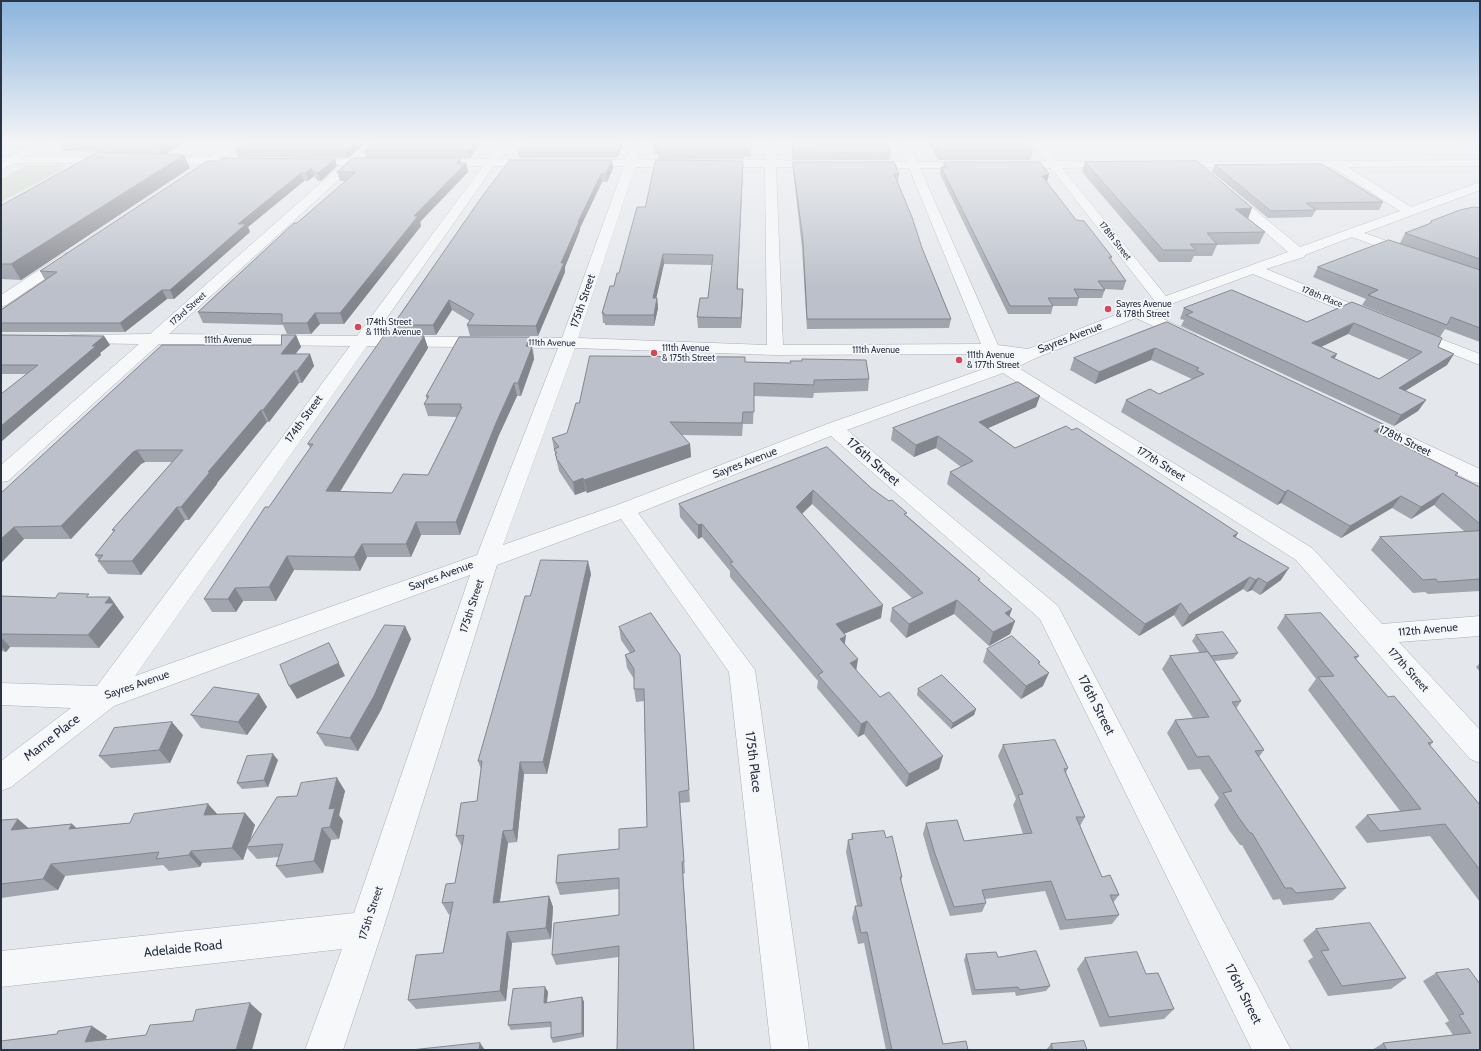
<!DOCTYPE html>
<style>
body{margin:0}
#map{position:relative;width:1481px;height:1051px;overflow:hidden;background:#e4e7ec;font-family:Cabin,sans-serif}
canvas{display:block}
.frame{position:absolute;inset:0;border:2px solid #2b3445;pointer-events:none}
</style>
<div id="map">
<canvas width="1481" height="1051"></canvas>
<div class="frame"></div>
</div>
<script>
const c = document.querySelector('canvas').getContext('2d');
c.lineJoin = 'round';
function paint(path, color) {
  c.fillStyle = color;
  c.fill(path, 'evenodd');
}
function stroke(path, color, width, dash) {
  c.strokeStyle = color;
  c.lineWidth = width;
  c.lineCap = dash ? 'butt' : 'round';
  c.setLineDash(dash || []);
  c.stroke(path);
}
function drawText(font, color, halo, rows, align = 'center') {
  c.font = font + ' Cabin,sans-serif';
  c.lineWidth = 3.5;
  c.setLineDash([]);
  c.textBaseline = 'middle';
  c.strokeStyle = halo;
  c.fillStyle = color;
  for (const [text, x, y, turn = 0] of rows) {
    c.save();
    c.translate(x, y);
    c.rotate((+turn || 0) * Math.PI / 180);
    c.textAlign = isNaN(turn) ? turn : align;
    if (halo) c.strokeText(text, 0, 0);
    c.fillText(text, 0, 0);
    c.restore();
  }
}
paint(new Path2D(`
 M27 165H66L60 168 64 169 1 202V179Z`), '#c9d6c5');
const street = new Path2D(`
 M233 142H245L224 158 242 159 244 161 242 163 215 164 209 166 204 164 156 163 151 160 156 157H210Z
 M368 142H379L362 159 382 160 384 162 382 164 355 165 169 334 357 336 483 166 430 165 426 164 424 162 426 160 488 159 501 142H511L499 159 538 160 544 163 538 166H494L374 336 562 338 624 166H582L576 163 582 160H626L633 142H643L637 160H765V142H775L776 160 828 162 830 164 824 167H776L783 345 981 344 909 168H866L860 165 866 162H906L898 142H908L917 162H974L980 165 974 168H920L998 345 1028 349 1154 300 1051 168 1008 167 1006 165 1012 162 1046 161 1031 142H1041L1057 161 1118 162 1120 164 1118 166 1114 167 1062 168 1166 296 1288 252 1223 196 1221 193 1223 190H1231L1300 247 1400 211 1332 167H1170L1166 166 1164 164 1166 162 1480 160V166L1348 167 1411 207 1480 182V190L1364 233 1414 250 1416 253 1414 256H1404L1352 237 1305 255 1304 257 1266 269 1377 314 1379 317 1377 320H1365L1253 274 1149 312 1195 334 1197 337 1195 340 1189 342 1183 340 1136 318 1036 358 1017 367 1312 548 1382 624 1480 616V636L1399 642 1480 730V763L1470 759 1296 560 1003 373 847 430 1058 606 1291 1050H1252L1040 619 831 436 638 513 755 670 809 1050H771L729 672 621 519 497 565 383 929 343 1050H305L342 949 1 987V951L354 913 470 575 114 706 11 787 1 791V761L71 708 1 705V683L97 686 350 346 159 344 8 481 1 482V465L139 344 76 343 70 341 68 338 70 335 150 334 341 165H306L302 164 300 162 302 160 349 159ZM635 167H765L767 345 578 338ZM367 346 558 348 477 555 135 676ZM575 348 775 355 986 354 995 365 827 424 617 505 503 545ZM1005 356 1012 357 1008 359Z
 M1462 142 1480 143V150L1463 144Z
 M1 157H114L119 160 114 163H1Z
 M68 253 73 254 75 257 73 260 6 305 1 307V295L63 254Z
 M1412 328 1480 354V365L1406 336 1404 333 1406 330Z
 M1355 411 1480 469V483L1473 482 1348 421 1346 417 1348 413Z`);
const primary = new Path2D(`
 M35 142H47L1 171V163Z`);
stroke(street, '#a9aeb7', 1);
stroke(primary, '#a3abb8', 1);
paint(street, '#f7f8fa');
paint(primary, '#fff');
paint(new Path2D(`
 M60 142H186L166 154 190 168 21 280 1 279V206L120 153 119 152 64 151Z
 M248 142H366L348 158 238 157 236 150Z
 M373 142H482L470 158H366L364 151Z
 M526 142H622V147L617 158H519L518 152Z
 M751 142V157H744L743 159H658V154H654V146Z
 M792 142 891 153 890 160H792Z
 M929 142H1026L1033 150 1031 160H938Z
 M207 161 337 166 321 181H318L314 176 308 181H304L248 227 250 232 174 299H167L125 332H1V310L45 280 40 271Z
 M793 162 899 174 898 182 922 248 951 319 949 328 807 329 802 248 793 170Z
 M944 162 1047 182H1046L1076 220 1112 257 1111 260 1126 281 1123 290 1105 289 1102 298H1079L1077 306H1053L1051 314H1008L940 174 941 167H943Z
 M1085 162 1247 219 1265 232 1259 244 1217 245 1212 256H1194L1191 262H1159L1082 172Z
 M461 163H466L468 172 420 222 421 226 344 324H320L311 334H287L283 325 203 323 198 312 297 223 346 181H340L337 172Z
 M1215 165 1383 202 1379 210H1316L1312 217 1268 218 1212 172Z
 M613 168 607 182H602L580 228V230L565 267V272L538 336H470L467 325 470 321 452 310 436 335H396L393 325 481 198Z
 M743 169 737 289H743L741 328H698L697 317 708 298 712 265 664 264 656 298H657L658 308 654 326 605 325V323H603L602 313 619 273 645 207Z
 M1480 208V342L1445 329 1440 337 1362 305 1366 299 1313 277 1318 267 1400 243 1405 233 1429 224 1431 221Z
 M1352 302 1438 347 1447 365 1405 391 1426 400 1418 411 1394 426 1181 326 1184 320 1180 319 1184 308 1307 322ZM1348 334 1409 360 1379 379 1334 359 1321 347Z
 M1167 322 1379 434 1458 473 1456 475 1480 487V591L1428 594 1425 592 1413 593 1371 550 1380 537 1465 532 1434 505 1411 519 1392 508 1341 538 1281 503 1277 505 1121 412 1126 400 1159 394 1192 379 1151 360 1095 384 1070 370 1074 358Z
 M1 335 104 336 110 345 100 353 101 355 26 374H1Z
 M296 335 301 347 295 354H310L314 366 302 383H299L269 422H267L217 483V484L189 520H185L141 575 108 574 98 561 99 560 95 555 114 532 112 530 172 462H145L141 464 71 539H24L1 563V493L281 345Z
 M424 336 428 348 340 492 392 493 428 475 457 417 428 416 424 404 427 400 426 396 533 349 534 359 521 396H517L499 435 460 535H421L411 557H367L360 571 294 570 276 601H243L236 612H212L204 599 269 507 310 448 308 444Z
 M745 362 790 363 869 379 868 391 814 393 813 398 754 396 753 424H743L742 436 682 435 690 444 691 457 587 493 586 491 575 495 559 471 554 449 552 438 567 433 579 403Z
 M1036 407 988 428 1015 448 1236 538 1281 580 1260 595 1252 590 1247 592 1243 589 1182 627 1174 615 1139 636 947 484 950 472 961 467 936 448 914 457 891 440 893 428Z
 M827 447 871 488 906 515 980 579 979 581 1009 616 1015 621 1010 634 989 646 954 614 906 638 890 621 892 608 912 598 812 504 802 514 881 618 844 634 845 644 856 671 939 769 906 787 864 734 858 737 817 688 818 681 730 577V571L702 537 698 539 680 517 679 504Z
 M591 574 547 774H524L517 842 508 843 500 902 549 896 553 907 551 939 512 943 506 1001 416 1009 408 1000 443 953 450 914 449 915 442 903 455 883 462 847 456 836 477 801 481 769 478 761 530 596Z
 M1 596 55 598 91 597H110L124 617 99 648 10 647 6 652 1 651Z
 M1285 615 1359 656 1356 659 1388 697 1433 742 1430 746 1480 805V902L1430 836 1367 843 1355 827 1367 815 1400 811 1308 690 1316 679 1277 628Z
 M405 626 411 639 381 710 358 751 325 746 317 733Z
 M619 627 680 655 690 802 680 803 685 873 683 874 694 1050H617L619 957 556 965 552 955 619 915V889L560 895 556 883 619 849 647 827 644 701 636 702 634 689V679L627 668 625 655 630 653 621 640Z
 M1196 635 1238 653 1233 659 1215 661 1241 701 1236 709 1264 750 1259 757 1346 888 1333 900 1283 905 1280 899 1273 900 1242 845H1240L1229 830 1214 805 1219 798 1200 769 1188 770 1167 733 1175 720 1193 718 1162 669 1170 656 1200 653 1192 641Z
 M987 649 1040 662 1039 664 1043 686 1021 699 983 662Z
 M1480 663V672L1476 667Z
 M918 689 976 709 974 715 951 729 917 695Z
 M259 694 267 707 247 735 201 728 191 715Z
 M183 735 170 763 111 768 99 756Z
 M1003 745 1068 768 1066 773 1085 817 1080 826 1102 877 1119 895 1113 903 1119 915 1112 924 1060 930 1045 891 985 899 986 903 982 912 950 916 931 862 923 834 926 823 964 841 1023 834 1013 805 1016 799 998 756Z
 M278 760 268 787 242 789 237 783Z
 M337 778 345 791 339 815 343 821 339 839 331 840 323 873 286 878 276 866 279 857 257 859 247 848 243 860 202 863 200 867 169 871 163 865 65 876 58 890 1 898V820L29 828 72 824 76 828 130 823 208 804 217 814 245 813 255 825 249 842 297 796Z
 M852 834 886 838 902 877 901 881 943 1044 968 1050H886L864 943 858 944 852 918 855 906H857L846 852 848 840H851Z
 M1316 929 1406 978 1391 989 1328 996 1308 961 1313 957 1303 940Z
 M966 954 998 957 1050 986 1046 991 1016 996 1015 992 972 995 964 960Z
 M1085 958 1146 974 1174 1009 1164 1019 1100 1027 1077 969Z
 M1436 973 1480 984V1050H1372L1383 1043 1453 1035 1445 1023 1449 1021 1423 981Z
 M545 987 548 992 547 1003 582 997 584 1002V1037L553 1043 551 1038V1027L511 1030 508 1025Z
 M1051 1044 1087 1050H1046Z`), '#a1a5ae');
paint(new Path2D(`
 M1 142H7L1 146Z
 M156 142H186L163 156Z
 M357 142H366L348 158 346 151Z
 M476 142H482L470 158 468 151Z
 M622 142V147L617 158V152Z
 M184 155 190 168 21 280 11 264Z
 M460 158 462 167 466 163 468 172 420 222 421 226 344 324 340 313 414 216Z
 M335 159 337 166 321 181 318 173Z
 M612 160 613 168 607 182 606 174Z
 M743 161V169L737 299V289Z
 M311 168 314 176 308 181 306 173Z
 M301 173 304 181 248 227 250 232 174 299 170 290 238 224Z
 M601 174 602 182 580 228V230L565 267V272L538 336 536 326 578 222Z
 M1049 174 1047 182 1040 184 1042 176Z
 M1252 208 1248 219 1235 209Z
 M663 254 664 264 654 308 653 298Z
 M743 289V299L741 328V318Z
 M162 290 167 299 125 332 120 323Z
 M657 298 658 308 654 326V315Z
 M449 300 452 310 436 335 433 325Z
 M315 313 320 324 311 334 307 323Z
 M1354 323 1348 334 1306 354 1312 343Z
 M296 335 301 347 286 366 281 354Z
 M104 336 110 345 100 353 101 355 1 442V426L92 346Z
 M424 336 428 348 332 504 326 491Z
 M530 337 534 359 521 396 518 383 526 346Z
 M1155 348 1151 360 1095 384 1099 372Z
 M310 354 314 366 302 383 297 371Z
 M1337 354 1331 365V357Z
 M1454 354 1447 365 1392 399 1399 388Z
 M294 371 299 383 269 422 263 410Z
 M514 383 517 396 499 435 460 535 456 522 496 423Z
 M1040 396 1036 407 977 433 979 422Z
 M1426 400 1418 411 1394 426 1401 415Z
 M261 410 267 422 217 483V484L189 520 181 507 208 472Z
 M1385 425 1377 437 1374 431Z
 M938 436 936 448 914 457 916 445Z
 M690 444 691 457 587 493 584 480Z
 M137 450 145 462 141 464 71 539 61 526 133 452Z
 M583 478 586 491 575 495 573 482Z
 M813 490 812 504 795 520 796 507Z
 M1288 490 1281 503 1277 505 1285 492Z
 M1443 493 1434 505 1411 519 1421 507Z
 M1401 496 1392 508 1341 538 1350 526Z
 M177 507 185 520 141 575 132 561Z
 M416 522 421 535 411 557 406 544Z
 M702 524V537L698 539V525Z
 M14 527 24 539 1 563V539Z
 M1238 533 1231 545 1233 536Z
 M362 544 367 557 360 571 354 557Z
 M287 556 294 570 276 601 269 587Z
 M588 561 591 574 547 774 543 762Z
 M1289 568 1281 580 1260 595 1267 583Z
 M1250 577 1243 589 1182 627 1189 615Z
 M1259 578 1252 590 1247 592 1255 580Z
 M235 588 243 601 236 612 228 599Z
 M110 597 124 617 99 648 88 635 105 603Z
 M957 600 954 614 906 638 909 624Z
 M1181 603 1174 615 1139 636 1145 624Z
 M883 605 881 618 834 638 836 624Z
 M1012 609 1007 623 1005 613Z
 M1015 621 1010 634 989 646 993 632Z
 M405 626 411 639 381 710 358 751 350 738Z
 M846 636 844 649 840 639Z
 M1 637 10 647 6 652 1 646Z
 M329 643 345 676 297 699 289 686Z
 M858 659 856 672 850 663Z
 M1049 673 1043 686 1021 699 1026 686Z
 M259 694 267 707 247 735 238 722Z
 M976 709 974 715 951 729 953 723Z
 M867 721 864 734 858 737 861 724Z
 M172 722 183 735 170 763 159 750Z
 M273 754 278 760 268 787 264 780Z
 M943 756 939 769 906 787 909 774Z
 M520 762 524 774 517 842 513 830Z
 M337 778 345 791 339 815 343 821 339 839 330 827 329 809Z
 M208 804 219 816 204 815Z
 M245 813 255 825 248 847H246L247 848 243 860 232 848Z
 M18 819 32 831 11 830Z
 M72 824 85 836 69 829Z
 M322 828 331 840 323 873 314 861Z
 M503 831 508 843 498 914 493 903Z
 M191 851 202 863 200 867 189 855Z
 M682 862 683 874 694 1050Z
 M51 864 65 876 58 890 43 879Z
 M549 896 553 907 551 939 546 928Z
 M507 932 512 943 506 1001 500 991Z
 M545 987 548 992 546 1008 544 1003Z
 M582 997 584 1002V1037L582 1033Z
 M250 1003 262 1014 252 1050H236Z
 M92 1026 107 1036 102 1050 85 1042Z
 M480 1043 485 1050H479Z`), '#83868d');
const building = new Path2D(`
 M248 142H357L346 151 236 150Z
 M373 142H476L468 151H364Z
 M526 142H622L617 152H518Z
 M655 142H751V148H744V150H658L659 146H654Z
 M792 142H887L891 153 793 152Z
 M935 142H1026L1033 150 940 151Z
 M98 152 184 155 11 264H1V206Z
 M222 158 335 159 318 173H316L311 168 306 173H301L238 224H246L170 290H162L120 323H1V310L57 272 40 271 207 161H218Z
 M353 158H460L457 163H466L414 216H418L340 313H315L307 323H282V314L198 312 294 223H297L356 172H337Z
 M510 160H612L606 174H601L578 222H579L561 263H564L536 326 467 325 474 314 449 300 433 325H393L481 198Z
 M656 160 743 161 737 289H743L741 318 697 317 700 298H708L713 255 663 254 653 298H657L654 315H604V313H602L610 286H614L617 273H619L637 207H645Z
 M1197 161 1252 208 1235 209 1265 232 1207 233 1217 244H1190L1196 250H1163L1085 162Z
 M793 162H894L899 174H894L912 217 922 248 951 319H807L803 240Z
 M944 162H1040L1049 174 1042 176 1076 220 1084 221 1112 257H1109L1126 281H1098L1105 290 1074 289 1079 298H1048L1053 306H1010L941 167H947Z
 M1322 164 1383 202 1306 203 1316 210 1271 211 1215 165Z
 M1474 207 1480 208V259L1405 233 1431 223V221L1460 210Z
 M1389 240 1480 270V328L1451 317 1447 325 1368 295 1378 290 1318 267Z
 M1232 290 1307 322 1352 302 1442 338 1438 347 1454 354 1399 388 1426 400 1401 415 1186 315 1193 312 1184 308ZM1354 323 1422 352 1379 379 1331 357 1337 354 1312 343Z
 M1167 322 1385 425 1374 431 1458 473 1455 475 1480 487V524L1443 493 1421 507 1401 496 1350 526 1288 490 1285 492 1126 400 1150 389 1159 394 1204 374 1196 370 1199 368 1155 348 1099 372 1074 358Z
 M1 335 104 336 92 346H96L1 426V394L38 365H1Z
 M282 335H296L281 354H310L297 371H294L263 410H261L208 472H210L181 507H177L132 561H98L103 555H95L115 530H112L183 450H137L133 452 61 526 14 527 1 539V493L162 345H281Z
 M384 336H424L326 491 392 493 403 474 428 475 462 407H460L461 404H424L429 396H426L459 337H530L526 346 532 347 518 383H514L496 423 456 522H416L406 544H362L354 557 287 556 269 587 235 588 228 599H204L265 507H269L296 468 313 444H308Z
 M590 356 745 357V362L791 363 790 361H802V359L866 360 869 379 814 380V385L754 383V412H743L742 423 670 422 690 444 584 480 583 478 573 482 556 458H557L555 454 557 453 554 449 559 447 552 438 567 433 576 403H579Z
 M1018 382 1040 396 979 422 1015 448 1066 426 1072 430 1077 428 1238 533 1233 536 1289 568 1267 583 1259 578 1255 580 1250 577 1189 615 1181 603 1145 624 950 472 973 461 938 436 916 445 893 428Z
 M827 447 871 488 889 501 892 500 907 513 904 514 980 579 978 580 1012 609 1005 613 1015 621 993 632 957 600 909 624 892 608 923 593 813 490 796 507 883 605 836 624 846 636 840 639 858 659 850 663 880 697 889 692 943 756 909 774 867 721 861 724 818 675 823 672 730 563 733 562 702 524 698 525 679 504Z
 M1480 531V579L1438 582 1436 579 1423 580 1380 537Z
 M541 560 588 561 543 762H520L513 830 503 831 493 903 549 896 546 928 507 932 500 991 408 1000 416 955 443 953 453 902 442 903 446 884 455 883 464 835 456 836 461 803 477 801 482 761H478L525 596H530Z
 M59 593 89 594 86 597H110L105 603H114L88 635 1 634V596L55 598Z
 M651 613 680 655 689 790 679 792 684 862H682L694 1050H617L619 946 552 955 554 923 619 915V878L556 883 558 855 619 849V829L647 827 644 689H634V669L625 655 635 651 619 627Z
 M1321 613 1359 656 1354 657 1388 697 1394 696 1433 742 1428 743 1480 805V870L1445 824 1380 831 1367 815 1421 809 1318 677 1334 676 1285 615Z
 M385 625 405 626 374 696 350 738 317 733Z
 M1223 632 1238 653 1211 656 1196 635Z
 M1012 636 1040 662 1038 663 1049 673 1026 686 987 649Z
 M329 643 339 663 289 686 280 665Z
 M1208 652 1241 701 1232 702 1264 750 1255 751 1346 888 1296 893 1292 888H1285L1252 833H1250L1239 818 1223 793 1232 791 1209 756 1197 757 1175 720 1209 717 1170 656Z
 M942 675 976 709 953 723 918 689Z
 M214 687 259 694 238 722 191 715Z
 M172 722 159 750 99 756 114 728Z
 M1055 740 1068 768 1064 769 1085 817H1076L1102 877 1110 875 1119 895H1110L1119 915 1066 920 1051 881 982 890 986 903 954 907 934 851 926 823 957 820 964 841 1032 833 1018 795 1023 794 1003 745Z
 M273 754 264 780 237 783 247 756Z
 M337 778 329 809 335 808 330 827 322 828 314 861 276 866 283 844 246 847 277 797 297 796 301 783Z
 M208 804 204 815 245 813 232 848 191 851 189 855 156 859 159 852 51 864 43 879 1 884V820L18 819 11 830 72 824 69 829 130 823 134 814Z
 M884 831 886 838 892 836 902 877H900L943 1044 966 1041 968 1050H892L867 932 861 933 855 906H862L848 840 853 839 852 834Z
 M1370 923 1406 978 1342 986 1321 951 1329 950 1316 929Z
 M1036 951 1050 986 1020 990 1018 987 975 990 966 954 996 952 998 957Z
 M1137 952 1146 974 1158 973 1174 1009 1109 1017 1085 958Z
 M1469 969 1480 984V1050H1387L1383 1043 1471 1033 1459 1015 1464 1014 1436 973Z
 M545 987 544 1003 582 997V1033L551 1038V1022L508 1025 513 989Z
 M250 1003 236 1050H1V1041L57 1034 58 1031 92 1026 85 1042 146 1035 150 1025 193 1021 196 1010Z
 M1084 1041 1087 1050H1053L1051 1044Z
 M480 1043 479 1050H411Z`);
paint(building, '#bbc0ca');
stroke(building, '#83868d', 1);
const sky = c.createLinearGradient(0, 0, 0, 289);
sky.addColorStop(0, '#8bb4dd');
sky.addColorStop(0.49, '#f3f4f6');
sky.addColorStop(1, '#f3f4f600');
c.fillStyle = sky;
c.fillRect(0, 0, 1481, 289);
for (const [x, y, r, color] of [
 [1108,309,4,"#d1495b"],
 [358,327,4,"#d1495b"],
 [654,353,4,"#d1495b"],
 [959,360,4,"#d1495b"]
]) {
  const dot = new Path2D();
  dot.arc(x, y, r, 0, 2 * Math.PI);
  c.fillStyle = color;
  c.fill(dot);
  stroke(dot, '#f4f6f9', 1.5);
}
drawText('9px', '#2b3445', '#f4f6f9', [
 ["178th Street",1115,241,52],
 ["178th Place",1322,297,22],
 ["173rd Street",188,309,-42],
 ["111th Avenue",228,340],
 ["111th Avenue",552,343,1],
 ["111th Avenue",876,350]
]);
drawText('9px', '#2b3445', '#f4f6f9', [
 ["Sayres Avenue",1116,304],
 ["& 178th Street",1116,314],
 ["174th Street",366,322],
 ["& 111th Avenue",366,332],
 ["111th Avenue",662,348],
 ["& 175th Street",662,358],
 ["111th Avenue",967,355],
 ["& 177th Street",967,365]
], 'left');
drawText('11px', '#2b3445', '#f4f6f9', [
 ["175th Street",583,301,-71],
 ["Sayres Avenue",1070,338,-21],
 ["174th Street",304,419,-54],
 ["178th Street",1405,441,26],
 ["Sayres Avenue",745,463,-21],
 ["177th Street",1161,464,32],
 ["Sayres Avenue",441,576,-20],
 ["175th Street",472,606,-72],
 ["112th Avenue",1428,630,-5],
 ["177th Street",1408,670,48],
 ["Sayres Avenue",137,685,-19],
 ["175th Street",371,913,-72]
]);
drawText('13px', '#2b3445', '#f4f6f9', [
 ["176th Street",873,462,41],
 ["176th Street",1096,705,63],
 ["Marne Place",52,738,-38],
 ["175th Place",753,762,83],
 ["Adelaide Road",183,949,-6],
 ["176th Street",1243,994,63]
]);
</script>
